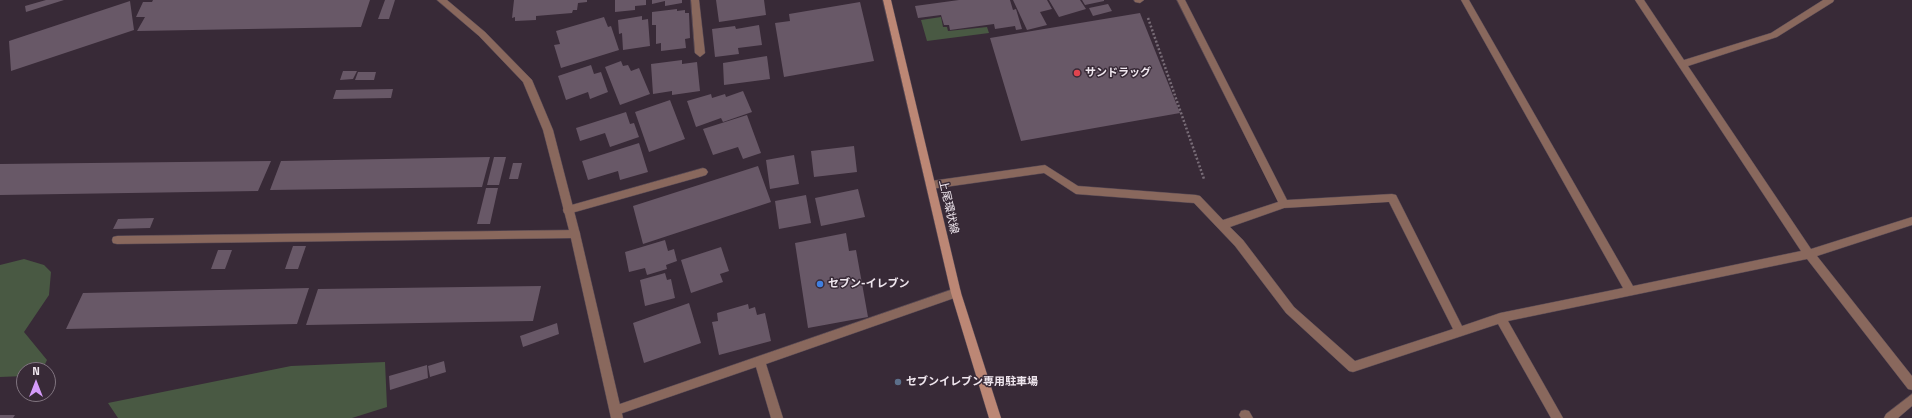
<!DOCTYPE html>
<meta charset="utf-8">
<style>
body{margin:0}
#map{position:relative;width:1912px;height:418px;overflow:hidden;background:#382a37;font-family:"Titillium Web",sans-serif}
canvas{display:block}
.north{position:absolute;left:16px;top:362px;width:40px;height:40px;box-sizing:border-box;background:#382a37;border:1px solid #817580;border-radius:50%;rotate:0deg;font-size:11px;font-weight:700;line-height:16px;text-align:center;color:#efe6ee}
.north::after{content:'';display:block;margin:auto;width:14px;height:18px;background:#d59bfa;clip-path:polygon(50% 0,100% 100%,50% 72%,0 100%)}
</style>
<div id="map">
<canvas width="1912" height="418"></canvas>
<div class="north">N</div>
</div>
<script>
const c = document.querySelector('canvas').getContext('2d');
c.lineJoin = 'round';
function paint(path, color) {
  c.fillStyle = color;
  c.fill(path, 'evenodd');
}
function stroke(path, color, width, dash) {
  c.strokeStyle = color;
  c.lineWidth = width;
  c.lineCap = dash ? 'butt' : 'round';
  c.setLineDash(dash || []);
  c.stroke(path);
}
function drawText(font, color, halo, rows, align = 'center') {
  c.font = font + ' "Titillium Web","Noto Sans JP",sans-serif';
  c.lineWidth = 3;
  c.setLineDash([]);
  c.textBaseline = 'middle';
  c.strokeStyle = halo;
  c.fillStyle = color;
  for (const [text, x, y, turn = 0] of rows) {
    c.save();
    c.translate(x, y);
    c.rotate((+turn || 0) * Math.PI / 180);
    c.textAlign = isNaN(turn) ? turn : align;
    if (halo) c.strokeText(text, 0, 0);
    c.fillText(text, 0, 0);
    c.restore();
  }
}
paint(new Path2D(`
 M941 17 943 27H947L948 31 987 27 989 33 927 41 921 20Z
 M24 259 44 265 51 272 49 295 24 332 47 360 42 370H24V376L0 377V265Z
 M385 362 387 407 352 418H118L108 403 291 366Z`), '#495943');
paint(new Path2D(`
 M46 0H64L26 12 25 6Z
 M153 0H370L361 27 137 31 145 17H136L143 2H152Z
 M385 0H395L389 19H378Z
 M514 0H587V2L578 3 577 10H573L572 13 536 16V20L515 21V17L512 18Z
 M615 0H646V5L635 6V10L615 12Z
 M652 0H682V3L665 6V1L652 4Z
 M716 0H764L766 15 719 22Z
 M959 0H1010L1013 10 1016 9 1022 29 1016 30 1015 26 995 29 994 24 950 30 949 25H944L941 15 918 18 915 6Z
 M1013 0H1047L1052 9 1040 12 1047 25 1027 30Z
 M1049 0H1080L1086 9 1059 17Z
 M1082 0H1104V1L1085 5Z
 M130 1 134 30 11 71 9 41Z
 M860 2 874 61 784 77 775 23 790 21 789 14Z
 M1108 4 1112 11 1093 16 1089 8Z
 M677 9V11L685 10V13H689L690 38 685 39 686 48 661 51V43L656 44V25H652V12Z
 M1140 13 1180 113 1021 141 990 38Z
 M642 16V20L648 19 650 46 623 50 622 33 619 34 618 20Z
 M604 17 608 27 611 26 619 50 561 68 554 45 560 44 556 31Z
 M759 25 762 45 738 48 739 54 715 57 712 29 735 26 736 29Z
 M767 56 770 79 724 85 723 63Z
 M682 60V64L697 62 700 91 672 95V91L653 94 651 64Z
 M621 61 623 66 628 65 631 71 639 68 650 94 620 105 605 67Z
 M591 65 594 74 601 72 608 92 590 99 588 92 566 100 558 76Z
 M343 71H357L353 79 340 80Z
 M358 72H376L374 80H355Z
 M393 89 391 98 333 99 336 90Z
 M743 91 752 112 723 122 721 118 696 127 687 101 711 94 712 98 725 94 726 97Z
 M670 100 685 139 649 152 635 112Z
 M626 112 630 124 634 123 639 137 610 147 605 133 580 141 576 128Z
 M747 115 761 153 743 159 738 147 713 155 703 129Z
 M639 143 648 172 620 180 618 171 588 180 582 161Z
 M854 146 857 172 814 177 811 151Z
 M794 155 799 184 770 189 766 160Z
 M490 157 482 187 270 190 281 161Z
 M494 157H506L499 185H487Z
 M271 161 258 191 0 195V164Z
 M513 163H522L518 179H509Z
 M758 166 771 202 643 244 633 206Z
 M486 188H498L490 224H477Z
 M858 189 865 217 821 226 815 198Z
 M806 195 811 223 779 229 775 201Z
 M154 218 150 228 113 229 118 219Z
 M846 233 849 251 856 250 868 317 808 328 795 243Z
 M665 240 668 251 674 249 677 261 666 265 667 269 647 275 645 268 629 272 625 252Z
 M293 246H306L298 269H285Z
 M721 247 729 271 720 274 723 282 691 293 681 260Z
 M218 250H232L225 269H211Z
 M665 273 667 280 671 279 675 298 645 306 640 280Z
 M541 286 533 321 306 325 318 289Z
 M309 288 297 324 66 329 83 293Z
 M689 303 701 343 644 363 633 323Z
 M748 304 749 309 755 307 757 315 765 313 771 341 719 355 712 322 718 321 717 313Z
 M557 323 559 334 523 347 520 336Z
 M444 361 446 372 430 377 428 366Z
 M427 365 428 378 390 390 389 376Z
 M0 415H15L13 418H0Z`), '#685867');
const service = new Path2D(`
 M691 0H699L705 53 700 57 695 53Z
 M703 168 706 169 708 172 706 175 703 176 568 214 564 213 563 210 564 207 568 206Z
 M575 230 579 231 580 234 579 237 575 238 117 244 113 243 112 240 113 237 117 236Z`);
const minor = new Path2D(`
 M1134 0H1144L1140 3 1135 2Z
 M1177 0H1185L1287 200 1392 194 1396 195 1462 326 1500 313 1623 288 1461 0H1469L1633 286 1801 251 1635 0H1644L1684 60 1771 33 1823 0H1834L1833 2 1777 37 1688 66 1811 249 1912 217V225L1817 256 1912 376V390L1908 389 1807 259 1508 321 1563 418H1551L1498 324 1353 372 1349 371 1286 313 1235 246 1194 203 1076 194 1044 173 931 189 928 188 926 185 928 182 931 181 1045 165 1078 186 1196 195 1200 196 1223 220 1278 202ZM1389 202 1453 329 1355 361 1294 307 1243 240 1230 227 1284 208Z
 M956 288 960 290 961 293 960 296 766 364 783 418H771L756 367 617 415 613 414 611 410 613 406 617 405Z
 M1912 394V406L1898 418H1884L1886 414Z
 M1245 410 1249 411 1253 418H1241L1239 415 1241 411Z`);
const tertiary = new Path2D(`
 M437 0H447L485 32 532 80 553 130 580 234 623 418H611L570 234 543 130 523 82 479 36Z`);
const secondary = new Path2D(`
 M883 0H891L961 293 1001 418H989L951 293Z`);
stroke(service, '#554854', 1);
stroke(minor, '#554854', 1);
stroke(tertiary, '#554854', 1);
stroke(secondary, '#554854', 1);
stroke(new Path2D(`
 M1148 18 1204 179`), '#786c77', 2.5, [2, 2]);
paint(service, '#89685d');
paint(minor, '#89685d');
paint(tertiary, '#89685d');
paint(secondary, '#bc8775');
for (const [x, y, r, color] of [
 [1077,73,4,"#e0444e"],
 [820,284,4,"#3f7fe0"],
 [898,382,4,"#5c6f8a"]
]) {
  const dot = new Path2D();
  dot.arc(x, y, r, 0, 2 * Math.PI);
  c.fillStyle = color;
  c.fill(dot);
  stroke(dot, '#382a37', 1.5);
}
drawText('bold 11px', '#efe6ee', '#382a37', [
 ["サンドラッグ",1085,73],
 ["セブン-イレブン",828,284],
 ["セブンイレブン専用駐車場",906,382]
], 'left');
drawText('11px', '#efe6ee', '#382a37', [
 ["上尾環状線",948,207,77]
]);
</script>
